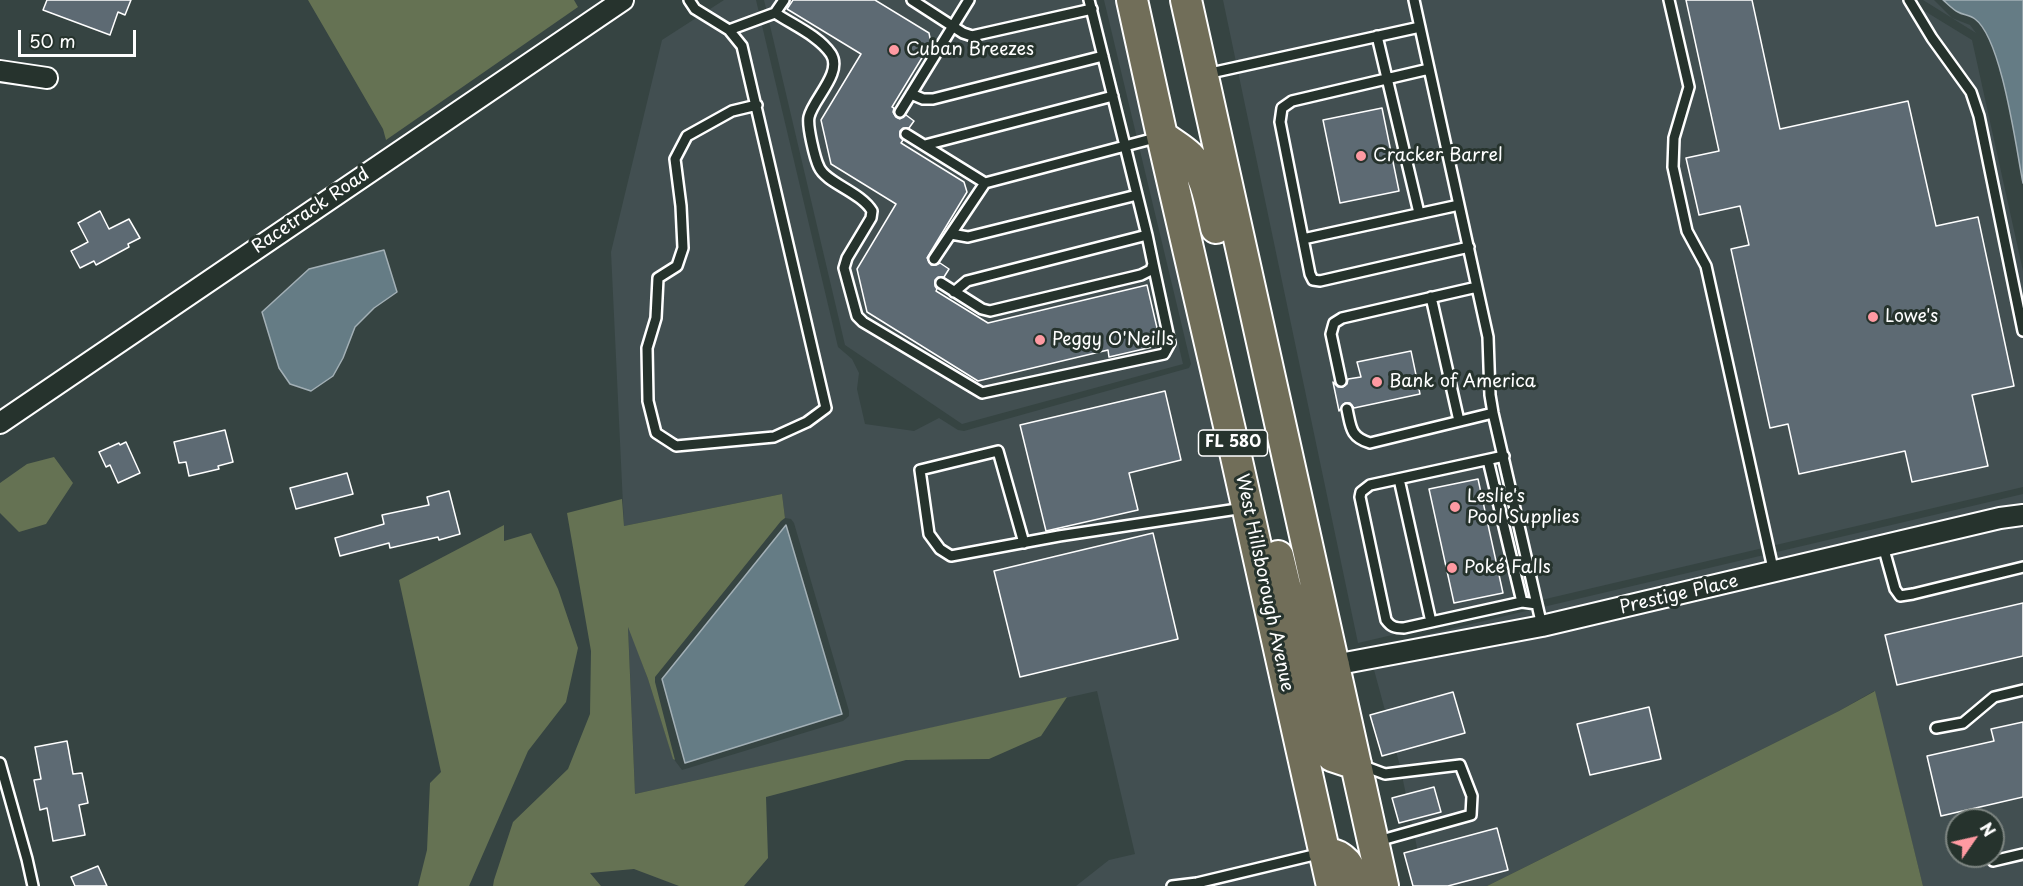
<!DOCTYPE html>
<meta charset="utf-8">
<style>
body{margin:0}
#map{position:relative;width:2023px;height:886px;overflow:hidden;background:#364442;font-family:"Playpen Sans",sans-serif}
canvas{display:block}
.north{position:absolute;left:1945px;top:808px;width:60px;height:60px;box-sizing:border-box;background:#26332d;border:2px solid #7d8581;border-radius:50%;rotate:56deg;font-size:16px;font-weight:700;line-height:24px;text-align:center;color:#fff}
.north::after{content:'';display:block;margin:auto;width:21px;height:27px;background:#ff9aa2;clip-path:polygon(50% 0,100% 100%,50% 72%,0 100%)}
.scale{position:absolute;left:18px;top:30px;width:118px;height:27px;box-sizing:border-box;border:3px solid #fff;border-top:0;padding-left:8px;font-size:18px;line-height:21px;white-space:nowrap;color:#fff;-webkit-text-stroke:4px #26332d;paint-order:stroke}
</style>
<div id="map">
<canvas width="2023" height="886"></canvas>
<div class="north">N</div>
<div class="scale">50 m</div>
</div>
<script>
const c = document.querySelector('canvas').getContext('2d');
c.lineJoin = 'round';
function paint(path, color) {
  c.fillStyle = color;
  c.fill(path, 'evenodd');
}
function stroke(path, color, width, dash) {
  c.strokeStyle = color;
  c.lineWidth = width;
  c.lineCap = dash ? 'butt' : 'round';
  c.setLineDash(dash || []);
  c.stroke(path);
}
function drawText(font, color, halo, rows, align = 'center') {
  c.font = font + ' "Playpen Sans",sans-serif';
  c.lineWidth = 6;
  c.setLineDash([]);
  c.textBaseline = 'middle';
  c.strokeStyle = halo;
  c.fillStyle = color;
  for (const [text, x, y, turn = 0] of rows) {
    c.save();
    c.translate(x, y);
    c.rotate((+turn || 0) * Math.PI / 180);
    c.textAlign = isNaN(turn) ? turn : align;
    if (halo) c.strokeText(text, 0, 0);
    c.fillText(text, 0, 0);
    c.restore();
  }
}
paint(new Path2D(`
 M724 0H756L838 347 852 359 859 373 857 389 865 424 914 431 939 418 958 430 964 431 1189 368 1191 364 1104 0H1118L1227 479 1315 886H1076L1109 860 1135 854 1097 691 635 794 628 624 648 679 673 758 682 770 843 721 849 716V711L794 523 791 519 785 518 782 494 624 526 611 252 662 40Z
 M764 0H1097L1183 364 962 424 845 345Z
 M1223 0H1914L1918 7 1972 40 2023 271V487L1358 643Z
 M1923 0H1934L1952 18 1970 25 1976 33Z
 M2023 494V506L1541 618 1369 650V648Z
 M2023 523V886H1923L1874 691 1839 711 1487 886H1425L1400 766 1373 666 2001 527ZM1957 820H1993V856H1957Z`), '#424f51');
paint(new Path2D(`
 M308 0H574L578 7 386 140 383 129Z
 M54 457 73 483 46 524 19 532 0 513V483L27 464Z
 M782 494 785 518 781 521 655 677V682L675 760 673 759 648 679 628 627 635 794 1067 697 1041 736 989 759 906 760 766 797 768 858 744 886H679L634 869 590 873 601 886H493L494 880 513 822 568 769 590 714 591 651 567 513 622 499 624 526Z
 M504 525V541L531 533 558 589 578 648 566 702 528 751 469 886H418L427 850 430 783 441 772 399 580Z
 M1875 691 1923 886H1487L1839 711Z`), '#657253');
const water = new Path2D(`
 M1943 0H2023V183C2016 148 2002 39 1975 19 1970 15 1963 15 1958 12 1952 9 1948 4 1943 0Z
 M384 250 397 292 374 308 355 327 343 358 333 376 311 391 290 384 279 368 262 312 309 269Z
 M786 525 842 714 685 763 662 679Z`);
paint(water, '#657c85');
stroke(water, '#a3b0b6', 1.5);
const building = new Path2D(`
 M47 0H131L125 15 118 12 110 35 43 10Z
 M793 0H875L929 33 931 43 892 107 894 108 893 112 896 117 900 119 906 115 914 121 909 128H903L900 131V137L903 140 901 143 964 182 967 192 927 258 931 265H936L940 263 949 269 944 277H938L935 280V286L937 289 936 291 988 323 1147 285 1161 345 1109 357 1108 350 978 381 867 312 857 269 896 204 831 164 821 120 861 54 787 9Z
 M1686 0H1752L1780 129 1908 101 1936 226 1978 217 2014 386 1972 395 1988 466 1912 482 1905 451 1799 474 1788 424 1770 428 1731 249 1749 245 1740 206 1699 215 1686 158 1719 151Z
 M1382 108 1399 191 1340 203 1323 120Z
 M100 211 109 229 129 219 140 238 128 244 129 247 96 265 94 261 80 268 71 251 88 242 78 223Z
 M1411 351 1420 394 1354 408 1350 403H1345L1339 411 1333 382 1338 387H1343L1347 384 1348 379 1361 377 1357 362Z
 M1165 391 1181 460 1129 473 1138 510 1046 531 1020 425Z
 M225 430 233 462 218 466 219 469 189 476 186 462 179 463 174 442Z
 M126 442 140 473 118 483 110 465 106 467 99 452 119 443 120 445Z
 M347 473 353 494 296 509 290 488Z
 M1478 479 1503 593 1454 603 1429 489Z
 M449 491 460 534 439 540 438 537 390 548 389 543 340 556 335 538 384 524 382 515 429 505 427 497Z
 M1153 533 1178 639 1020 677 994 571Z
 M2023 603V656L1897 685 1885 635Z
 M1453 692 1465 733 1382 756 1370 715Z
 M1649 707 1661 759 1590 775 1577 724Z
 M2023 722V797L1941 816 1927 756 1994 741 1991 729Z
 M67 741 73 774 82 773 88 803 79 805 85 835 53 841 47 808 40 810 34 780 41 779 35 747Z
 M1434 787 1441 812 1399 823 1392 798Z
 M1497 828 1508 870 1448 886H1413L1404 853Z
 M98 866 107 886H75L71 877Z`);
paint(building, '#5d6a73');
stroke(building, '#fff', 1.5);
const lane = new Path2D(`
 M689 0 695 9 729 30 742 46 826 408 807 422 774 437 676 446 656 433 648 401 647 348 656 318 658 278 677 266 683 248 681 206 675 159 687 136 732 111 757 105
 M784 0 775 13C793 25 819 36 831 54 843 73 813 99 809 117 807 126 815 159 819 167 826 183 861 192 872 211L871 218 847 258 844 268 857 316 863 322 982 393 1164 354 1170 343 1153 264
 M912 0 963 33 972 36 1092 9
 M1414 0 1488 337 1490 395 1493 413 1542 626
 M1669 0 1689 87 1674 138 1673 167 1687 231 1706 266 1774 573
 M1909 0 1932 38 1971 92 1979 116 2023 331
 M729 30 775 13
 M1377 36 1419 213
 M1429 69 1292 101 1282 108 1280 122 1310 274 1313 280 1320 281 1469 247
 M1206 74 1420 27
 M911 94 923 99H933L1103 56
 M900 112 969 0
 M906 134 985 183 934 259
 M925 145 1113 96
 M985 183 1159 137
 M951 234 968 237 1137 195
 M1303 239 1459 205
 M941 283 982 309 990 311 1141 275 1151 270 1153 264 1147 235 1089 0
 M954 292 967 281 1147 235
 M1431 297 1459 421
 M1341 381 1331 334 1334 323 1342 318 1477 287
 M1347 409C1351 427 1350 437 1370 443L1493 413
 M1504 456 1370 485 1361 492 1360 497 1386 620C1391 627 1395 628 1404 628L1522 602 1537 604
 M1488 460 1522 602
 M1399 479 1431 622
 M1024 543 998 451 920 470 929 534 940 549 951 556 1059 536 1244 508
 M1883 546 1895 589 1900 596 1913 594 2023 567
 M1936 728 1963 723 1994 697 2023 690
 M0 763 27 859 33 886
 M1361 765 1385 774 1460 765 1472 796 1471 815 1378 841
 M1993 861 2023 854
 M1172 886 1197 883 1322 853`);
const street = new Path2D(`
 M0 71 47 78
 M0 423 623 0
 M1334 665 1542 626 2000 518 2023 515`);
const primary = new Path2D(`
 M1132 0 1162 136 1233 443 1332 886
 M1186 0 1383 886
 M1162 136C1171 143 1182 149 1189 156 1206 172 1211 207 1216 228
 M1278 556 1285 585 1298 628 1309 652 1319 659 1334 665
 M1282 644 1305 673 1325 746 1332 756 1356 764
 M1324 852C1346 855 1350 867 1357 886`);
stroke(lane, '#fff', 14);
stroke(street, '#fff', 24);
stroke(primary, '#fff', 34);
stroke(lane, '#26332d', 9);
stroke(street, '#26332d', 20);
stroke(primary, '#716e59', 30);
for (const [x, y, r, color] of [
 [894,50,6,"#ff9aa2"],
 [1361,156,6,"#ff9aa2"],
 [1873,317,6,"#ff9aa2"],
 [1040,340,6,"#ff9aa2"],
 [1377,382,6,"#ff9aa2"],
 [1455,507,6,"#ff9aa2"],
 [1452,568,6,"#ff9aa2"]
]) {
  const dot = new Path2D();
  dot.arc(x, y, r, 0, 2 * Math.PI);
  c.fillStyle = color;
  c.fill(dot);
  stroke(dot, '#26332d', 2);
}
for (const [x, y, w] of [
 [1233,443,69]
]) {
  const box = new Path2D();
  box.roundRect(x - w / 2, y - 13, w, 26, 4.5);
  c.fillStyle = '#26332d';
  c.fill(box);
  stroke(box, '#fff', 1.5);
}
drawText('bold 16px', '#fff', null, [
 ["FL 580",1233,443]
]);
drawText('18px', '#fff', '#26332d', [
 ["Cuban Breezes",906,50],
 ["Cracker Barrel",1373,156],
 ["Lowe's",1885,317],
 ["Peggy O'Neills",1052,340],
 ["Bank of America",1389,382],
 ["Leslie's",1467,497],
 ["Pool Supplies",1467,518],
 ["Poké Falls",1464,568]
], 'left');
drawText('18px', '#fff', '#26332d', [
 ["Racetrack Road",311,211,-34],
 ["West Hillsborough Avenue",1264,583,78],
 ["Prestige Place",1679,595,-13]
]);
</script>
